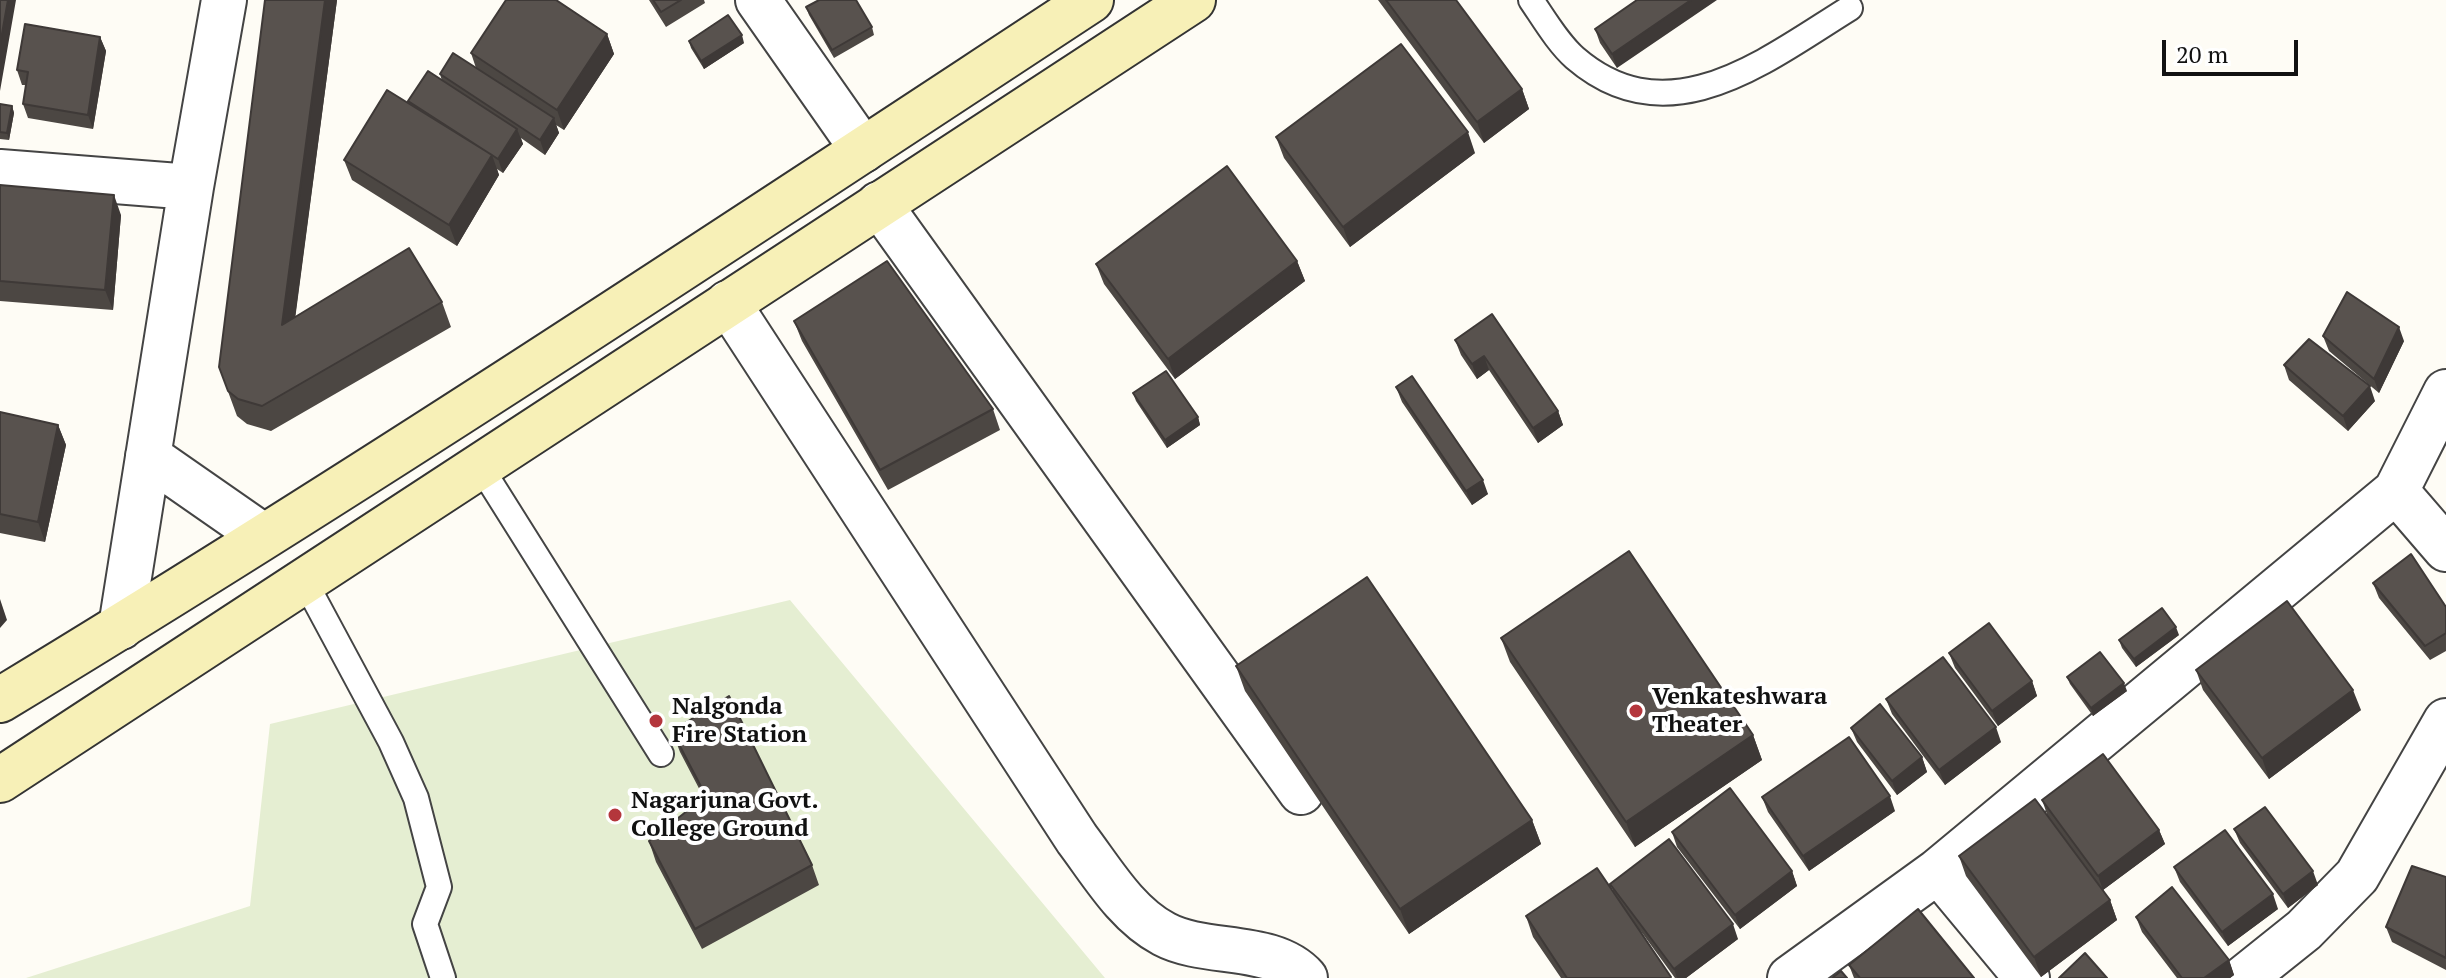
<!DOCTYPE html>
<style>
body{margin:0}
#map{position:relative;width:2446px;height:978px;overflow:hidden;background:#fefcf5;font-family:"PT Serif",serif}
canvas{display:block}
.scale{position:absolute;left:2162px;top:40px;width:136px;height:36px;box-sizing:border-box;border:4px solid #111;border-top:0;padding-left:10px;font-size:24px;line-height:28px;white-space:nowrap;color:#111;-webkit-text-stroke:6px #fff;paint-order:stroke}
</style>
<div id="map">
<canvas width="2446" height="978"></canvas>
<div class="scale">20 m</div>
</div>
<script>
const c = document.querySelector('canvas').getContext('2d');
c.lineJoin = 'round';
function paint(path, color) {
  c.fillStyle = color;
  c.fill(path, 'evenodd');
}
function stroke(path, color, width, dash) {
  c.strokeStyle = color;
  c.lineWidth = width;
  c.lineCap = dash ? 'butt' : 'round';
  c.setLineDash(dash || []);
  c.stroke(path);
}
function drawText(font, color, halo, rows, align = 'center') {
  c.font = font + ' "PT Serif",serif';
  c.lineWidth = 8;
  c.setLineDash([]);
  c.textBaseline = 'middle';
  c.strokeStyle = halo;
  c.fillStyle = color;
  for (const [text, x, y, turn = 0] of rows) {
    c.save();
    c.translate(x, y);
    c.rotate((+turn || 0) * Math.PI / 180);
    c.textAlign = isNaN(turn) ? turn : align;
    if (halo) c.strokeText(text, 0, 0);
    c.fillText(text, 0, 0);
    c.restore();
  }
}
paint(new Path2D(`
 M790 600 1105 978H26L250 906 270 724Z`), '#e5eed2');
const service = new Path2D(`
 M1531 0C1544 19 1558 43 1575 58 1669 139 1766 60 1850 8
 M480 466 661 754
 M304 580 391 742 416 798 439 887 425 924 443 978`);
const minor = new Path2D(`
 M758 0 863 150
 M0 172 191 187
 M879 204 1301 792
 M728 303 1077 839C1102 872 1126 914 1164 934 1205 956 1273 942 1305 978
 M148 456 263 536
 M2396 491 2446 549
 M121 627 191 187 224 0
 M1938 871 2027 978
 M1790 978 1938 871 2396 491 2446 392
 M2244 978 2304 930 2357 876 2446 721`);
const secondary = new Path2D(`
 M0 700C370 476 730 237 1091 0
 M0 780 1193 0`);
stroke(service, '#444', 28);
stroke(minor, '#444', 48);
stroke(secondary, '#333', 48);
stroke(service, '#fff', 24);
stroke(minor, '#fff', 44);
stroke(secondary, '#f7f0b7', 44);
paint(new Path2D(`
 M265 0H337L295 317 442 302 451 327 271 431 247 424 237 416 219 367Z
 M649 0H704L705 3 666 27Z
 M1378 0H1456L1522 89 1529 109 1484 143Z
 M1637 0 1617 68 1600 43 1595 29Z
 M806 7 872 27 874 35 834 58 809 15Z
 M607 34 614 54 564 130 556 125 559 133 545 155 521 138 523 144 503 173 497 169 499 175 457 246 352 180 344 160 410 105 408 101 442 81 440 74 476 68 471 53Z
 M100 37 106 51 93 129 28 118 23 104 26 85H22L17 70Z
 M689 41 744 43 704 69 691 48Z
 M0 104 12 106 14 113 9 140 0 139Z
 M1276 137 1475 153 1350 247 1284 158Z
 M0 185 121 215 113 310 0 301Z
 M1297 261 1305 281 1175 379 1104 284 1096 264Z
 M1492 314 1558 411 1563 425 1538 443 1489 370 1477 379 1461 355 1455 340Z
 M794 321 993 409 1000 430 888 490 802 341Z
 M2323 336 2404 341 2379 393 2329 351Z
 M2284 365 2375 401 2348 431 2289 380Z
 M1396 387 1488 494 1472 505 1402 402Z
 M1133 393 1198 417 1200 425 1167 448 1136 401Z
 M0 412 58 425 66 445 45 542 0 533Z
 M2373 583 2446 607V651L2430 660 2379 598Z
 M2179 635 2136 667 2122 648 2119 640Z
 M1501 638 1753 735 1762 760 1635 847 1510 662Z
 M1949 653 2032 681 2037 696 1998 726 1955 668Z
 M1236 666 1532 820 1541 844 1409 934 1245 691Z
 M2196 670 2361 710 2269 779 2203 690Z
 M2067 677 2127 691 2093 716 2070 684Z
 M1886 699 2001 742 1945 785 1892 714Z
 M1851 728 1922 757 1927 772 1897 795 1857 742Z
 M672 731 812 865 819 885 702 949 656 862 649 841 704 798 680 752Z
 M1762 797 1895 811 1809 871 1768 812Z
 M2042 800 2159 830 2165 844 2103 890 2110 900 2117 920 2041 977 1966 876 1959 856 2047 814Z
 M2234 829 2318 885 2288 908 2240 843Z
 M1672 832 1792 871 1797 886 1740 929 1677 847Z
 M2174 867 2278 909 2228 946 2180 882Z
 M2446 877V970L2392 942 2386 927Z
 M1610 884 1738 939 1686 978H1675L1640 930 1671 978H1561L1533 937 1526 916 1613 890Z
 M2136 917 2229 960 2234 975 2230 978H2177L2142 932Z
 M1849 965 1974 978H1854Z`), '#4c4743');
paint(new Path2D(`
 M8 0H16L0 91V45Z
 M325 0H337L291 350 282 325Z
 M1691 0H1717L1617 68 1612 54Z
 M607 34 614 54 564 130 557 110Z
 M742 35 744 43 704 69 701 61Z
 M100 37 106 51 93 129 88 115Z
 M1522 89 1529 109 1484 143 1477 122Z
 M12 106 14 113 9 140 7 133Z
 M554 118 559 133 545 155 540 140Z
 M517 129 523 144 503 173 498 159Z
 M1468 132 1475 153 1350 247 1343 227Z
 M492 155 499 175 457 246 449 225Z
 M114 195 121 215 113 310 105 290Z
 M1297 261 1305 281 1175 379 1168 359Z
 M2399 327 2404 341 2379 393 2374 379Z
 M1484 356 1489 370 1477 379 1472 364Z
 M2370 386 2375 401 2348 431 2343 416Z
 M1558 411 1563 425 1538 443 1533 428Z
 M1198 417 1200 425 1167 448 1165 440Z
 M58 425 66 445 45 542 38 522Z
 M1483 480 1488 494 1472 505 1466 491Z
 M0 599 7 620 0 628Z
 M2176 627 2179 635 2136 667 2134 659Z
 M2032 681 2037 696 1998 726 1992 711Z
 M2124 683 2127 691 2093 716 2091 708Z
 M2353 690 2361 710 2269 779 2262 758Z
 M1996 727 2001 742 1945 785 1939 770Z
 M1753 735 1762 760 1635 847 1626 822Z
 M1922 757 1927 772 1897 795 1892 781Z
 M1890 796 1895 811 1809 871 1803 856Z
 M1532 820 1541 844 1409 934 1400 909Z
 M2159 830 2165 844 2103 890 2098 876Z
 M1792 871 1797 886 1740 929 1735 915Z
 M2313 871 2318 885 2288 908 2283 894Z
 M2273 894 2278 909 2228 946 2222 932Z
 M2110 900 2117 920 2041 977 2034 957Z
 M1733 924 1738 939 1686 978H1677L1674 969Z
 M2229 960 2234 975 2230 978H2204Z`), '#3e3937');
const building = new Path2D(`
 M0 0H8L0 45Z
 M265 0H325L282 325 409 248 442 302 262 406 238 399 228 391 219 367Z
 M506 0H556L607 34 557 110 471 53Z
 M653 0H681L661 12Z
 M819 0H856L872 27 832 50 806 7Z
 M1386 0H1456L1522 89 1477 122Z
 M1637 0H1691L1612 54 1595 29Z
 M728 15 742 35 701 61 689 41Z
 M25 24 100 37 88 115 23 104 28 72 17 70Z
 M1401 44 1468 132 1343 227 1276 137Z
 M453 53 554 118 540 140 440 74Z
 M428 71 517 129 498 159 408 101Z
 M387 90 492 155 449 225 344 160Z
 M0 104 12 106 7 133 0 132Z
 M1227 166 1297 261 1168 359 1096 264Z
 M0 185 114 195 105 290 0 281Z
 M887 261 993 409 880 470 794 321Z
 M2347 292 2399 327 2374 379 2323 336Z
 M1492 314 1558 411 1533 428 1484 356 1472 364 1455 340Z
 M2309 339 2370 386 2343 416 2284 365Z
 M1166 371 1198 417 1165 440 1133 393Z
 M1412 376 1483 480 1466 491 1396 387Z
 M0 412 58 425 38 522 0 514Z
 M1629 551 1753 735 1626 822 1501 638Z
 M2411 554 2446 607V633L2425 646 2373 583Z
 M1367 577 1532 820 1400 909 1236 666Z
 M2287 601 2353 690 2262 758 2196 670Z
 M2162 608 2176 627 2134 659 2119 640Z
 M1989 623 2032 681 1992 711 1949 653Z
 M2100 652 2124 683 2091 708 2067 677Z
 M1943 657 1996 727 1939 770 1886 699Z
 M729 696 812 865 695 929 649 841 706 796 672 731Z
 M1880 704 1922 757 1892 781 1851 728Z
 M1849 737 1890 796 1803 856 1762 797Z
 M2103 754 2159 830 2098 876 2042 800Z
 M1730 788 1792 871 1735 915 1672 832Z
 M2035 799 2110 900 2034 957 1959 856Z
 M2265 807 2313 871 2283 894 2234 829Z
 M2225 830 2273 894 2222 932 2174 867Z
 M1669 839 1733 924 1674 969 1610 884Z
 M2412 866 2446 877V958L2386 927Z
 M1597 868 1671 977 1670 978H1567L1526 916Z
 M2172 887 2229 960 2204 978H2182L2136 917Z
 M1918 909 1974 978H1860L1849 965Z
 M2085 953 2107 978H2059Z
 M1841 971 1847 978H1832Z`);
paint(building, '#58524e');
stroke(building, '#3e3937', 2);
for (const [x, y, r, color] of [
 [1636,711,8,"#b4363c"],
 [656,721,8,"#b4363c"],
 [615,815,8,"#b4363c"]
]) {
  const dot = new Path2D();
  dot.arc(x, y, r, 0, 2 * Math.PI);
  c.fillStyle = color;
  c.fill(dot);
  stroke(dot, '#fff', 3);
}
drawText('bold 24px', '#111', '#fff', [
 ["Venkateshwara",1652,697],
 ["Theater",1652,725],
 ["Nalgonda",672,707],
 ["Fire Station",672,735],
 ["Nagarjuna Govt.",631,801],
 ["College Ground",631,829]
], 'left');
</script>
